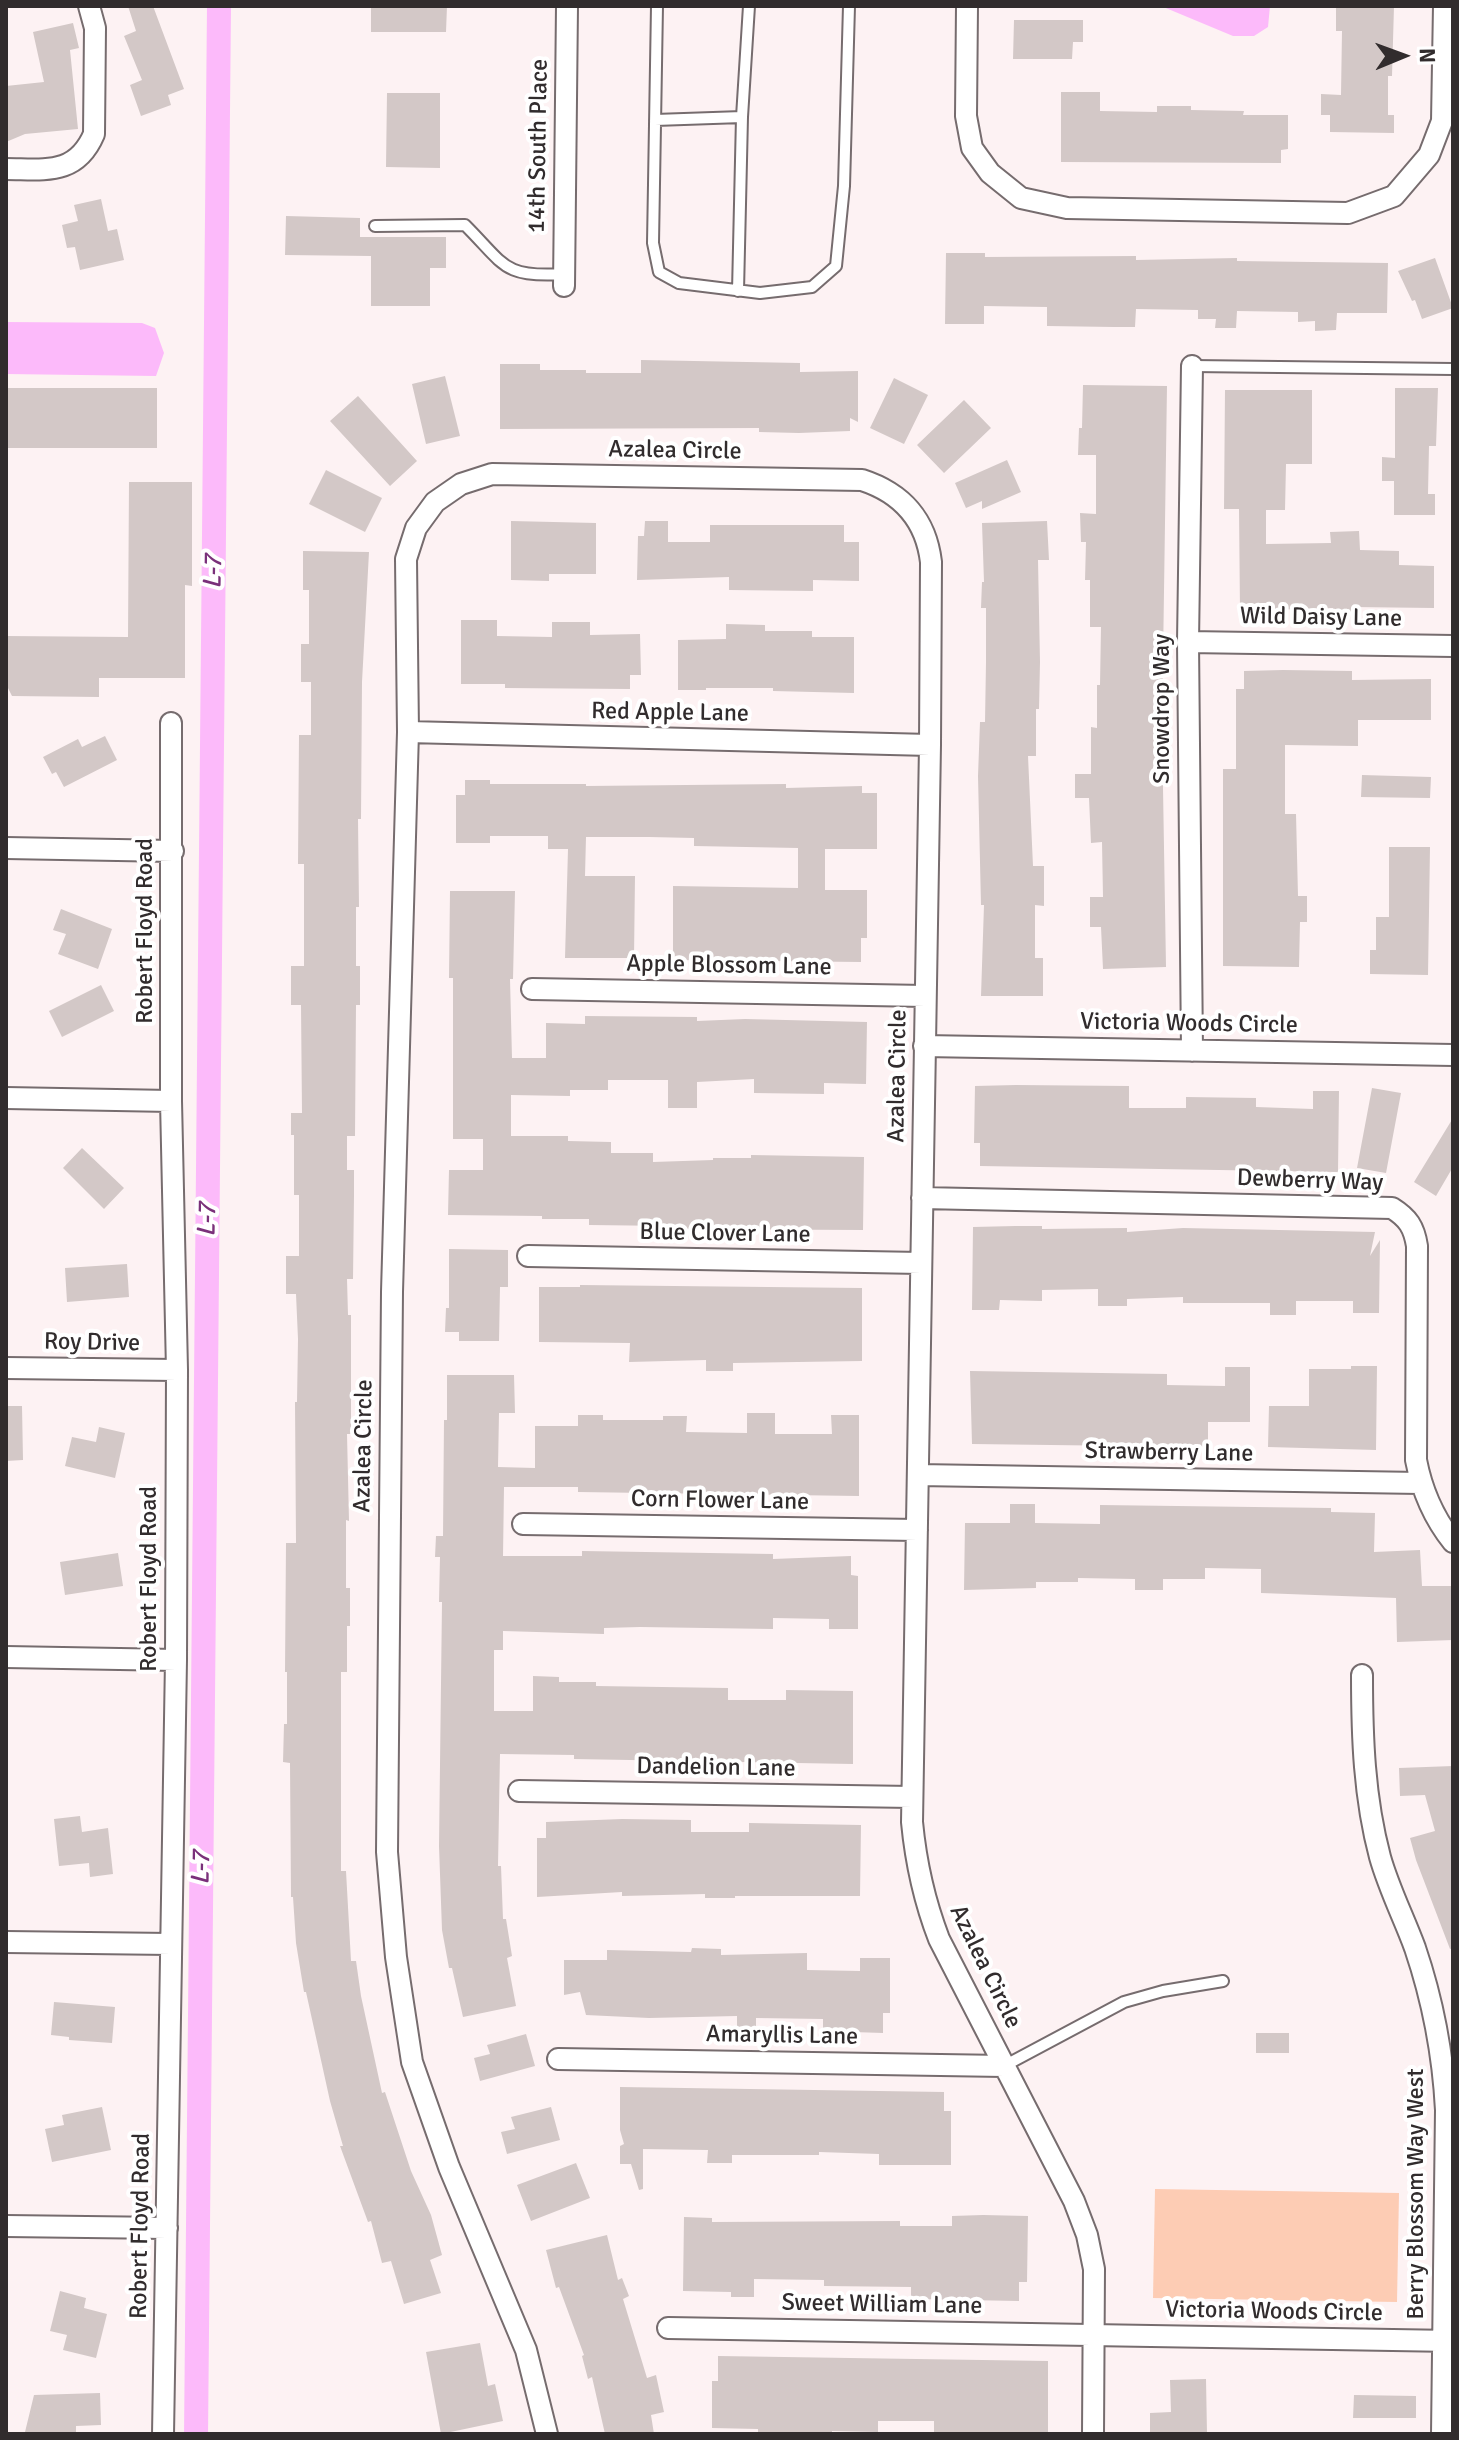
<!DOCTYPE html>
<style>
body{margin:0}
#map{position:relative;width:1459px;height:2440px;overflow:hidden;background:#fdf2f3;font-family:Signika,sans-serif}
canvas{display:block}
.frame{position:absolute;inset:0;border:8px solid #312c2d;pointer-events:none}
.north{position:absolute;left:1363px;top:16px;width:80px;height:80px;-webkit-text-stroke:6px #fff;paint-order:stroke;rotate:89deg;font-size:22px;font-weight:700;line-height:32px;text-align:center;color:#312c2d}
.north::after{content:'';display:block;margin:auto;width:28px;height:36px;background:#312c2d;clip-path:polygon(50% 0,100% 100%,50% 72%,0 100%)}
</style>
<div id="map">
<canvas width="1459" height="2440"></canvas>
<div class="frame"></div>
<div class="north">N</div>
</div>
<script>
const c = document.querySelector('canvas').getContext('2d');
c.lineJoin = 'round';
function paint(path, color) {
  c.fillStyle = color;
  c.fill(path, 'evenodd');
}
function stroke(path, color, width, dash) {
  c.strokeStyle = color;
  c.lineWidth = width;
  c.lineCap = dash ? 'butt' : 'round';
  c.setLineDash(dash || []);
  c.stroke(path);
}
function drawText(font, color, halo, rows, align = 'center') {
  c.font = font + ' Signika,sans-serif';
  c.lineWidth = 8;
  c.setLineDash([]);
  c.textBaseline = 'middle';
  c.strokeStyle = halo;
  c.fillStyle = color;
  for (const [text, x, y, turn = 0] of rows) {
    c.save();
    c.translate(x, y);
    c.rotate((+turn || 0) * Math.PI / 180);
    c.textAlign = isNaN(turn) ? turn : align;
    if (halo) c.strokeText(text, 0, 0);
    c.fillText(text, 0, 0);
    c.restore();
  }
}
paint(new Path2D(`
 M1155 2189 1399 2193 1397 2302 1153 2298Z`), '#fdccb4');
paint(new Path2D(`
 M1161 6H1270L1268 27 1254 36H1233Z
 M6 322 142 323 155 328 164 353 156 376 6 374Z`), '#fcbafa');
stroke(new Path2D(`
 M196 2434 219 6`), '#fcbafa', 24);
paint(new Path2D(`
 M128 6H153L184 89 168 95 171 105 141 116 130 85 142 80 124 36 136 31Z
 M371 6H447L446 32H371Z
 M1336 6H1394L1392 76H1388V115H1394V133L1330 132V115H1321V94L1341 95 1342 31H1336Z
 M1014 20H1083V42H1073L1072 59H1013Z
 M73 23 79 48 70 50 78 129 25 134 6 142V86L44 82 33 32Z
 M1061 92H1100V111L1157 112V106H1191V110L1244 111 1243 115H1288V149L1281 150V163L1061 162Z
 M387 93H440V168L386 167Z
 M101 199 108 231 117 229 124 260 80 270 75 247 67 248 62 225 78 221 74 205Z
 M286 216 360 218V237H446V268H430V306H371V256L285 255Z
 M946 253H985V257L1136 256V260L1237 258V261L1388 263 1387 313H1337L1336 330 1315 331V321L1298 322V312L1237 311 1236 328H1215L1216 319H1198V310L1136 309 1135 327H1114L1047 326V307L984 306V324H945Z
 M1435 258 1453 308 1422 319 1415 300 1412 301 1398 271Z
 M641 360 800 363V372L858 371V422L850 418V431L799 433 759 432V428L500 429V364H540V370H586V373H641Z
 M445 376 460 436 426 444 412 384Z
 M894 378 928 395 904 444 870 428Z
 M1083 385 1167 386 1162 728 1166 967 1103 969 1101 927H1090V897H1103L1102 842 1091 843 1089 798H1075V774H1091V727L1097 728V685H1100L1101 627H1090V580H1085L1086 542H1081L1080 513 1096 514V455H1078L1079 428H1082Z
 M8 388H157V448H7Z
 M1395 388H1438L1436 446H1429L1428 494H1435V515H1394V481H1382V457L1395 458Z
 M1225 390H1312V464H1286L1285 510H1266V544L1331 543 1330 532 1359 531 1360 550 1399 551V565L1434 566V608L1353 607V612L1333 613V608L1240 611 1239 509H1224Z
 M358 396 417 461 390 486 330 421Z
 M964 400 991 428 944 473 917 445Z
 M1007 460 1021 492 982 509V501L966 508 955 483Z
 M326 470 382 498 365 532 309 504Z
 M129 482H192V586L185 585V678H99V697L12 696 6 684V636L128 637Z
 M511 521 596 523V574H549V581L511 580Z
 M645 521H668V542H710V525H844V542H859V581L813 580V591L729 590V577L637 580 638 536H644Z
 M1047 521 1049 560H1038L1040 662 1039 709H1036V756H1028L1033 866H1044V906L1035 905V958H1043V996H981L984 905H981L978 776 980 722H985L986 662V608H981L982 582H984L982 523Z
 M303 551 369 552 362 682 361 819H358L359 907H356V966H360V1005H356L355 1136H347V1170H354V1195L353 1279H347L348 1315H351V1434H347L349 1521 346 1520V1588H350V1626H347V1672H341V1871H346L351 1961H356L361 1996 382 2093 385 2092 411 2171 431 2215 442 2255 430 2260 441 2293 404 2304 391 2261 382 2263 371 2221 368 2222 340 2146H343L330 2101 306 1992H304L296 1943 293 1897H291L290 1763 283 1762 284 1724H287V1672H285L286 1543H296L295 1402H297L298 1339 296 1294H286V1256H299V1195H294V1135H291V1113H302L301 1005H291V966H304V864H298L299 735H311V682H301V644H309V590H303Z
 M461 620H497V636L552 637V622H590V635L640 634 641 675H630V689L505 688V684H461Z
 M726 624 765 625V631H812V637H854V693L773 691V688H706V690H678V640L726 639Z
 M1283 670 1352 671V680L1431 679V720H1358V746L1285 745V814H1296L1298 896H1307V922H1300L1299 967 1223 966V769H1236V689H1244V671Z
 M105 736 117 760 64 787 56 772 52 774 43 757 78 739 82 747Z
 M1362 775 1431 777 1430 798 1361 797Z
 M465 780H490V784H586V786L786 784V788L862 786V793H877V849H825V890H867V938H861V962L673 960V886L798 888V848L694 846V838L649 837H586L585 876H635L634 958H565L568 849H548V836H490V843H456V795H465Z
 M1389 847H1430L1428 975 1370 974V950H1376V917H1389Z
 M450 891H515L513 979H510L512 1058H546V1023L585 1024V1016L697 1017V1021L745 1019 867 1022 866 1084 824 1083V1094L754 1093V1079L697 1082V1108H668V1080H608V1090H570V1096L511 1095V1136H568V1141L611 1142V1153H653V1162L713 1160V1158H751V1155L864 1157 863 1230 672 1229V1226L589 1225V1219H542V1216L448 1215 449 1170H483V1139H453V978H449Z
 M61 909 112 929 98 969 58 954 66 934 53 930Z
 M101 985 114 1011 62 1037 49 1011Z
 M1016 1085 1129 1086V1108H1186V1097L1256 1098V1107L1313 1109V1091H1339L1338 1172 980 1166V1143H974L975 1086Z
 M1372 1088 1401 1093 1386 1173 1357 1168Z
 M1453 1118V1167L1436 1196 1414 1182Z
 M82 1148 124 1188 104 1209 63 1168Z
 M1016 1226H1042V1229L1127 1228V1232L1183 1228 1375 1232 1370 1256 1380 1240 1379 1313H1353V1301H1296V1315H1270V1303H1183V1297L1127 1299V1306H1098V1289L1042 1290V1301L1000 1300 999 1310H972L973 1227Z
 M449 1249 508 1250V1287H500L499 1341H459V1332H445L446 1308H449Z
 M127 1264 129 1297 67 1302 65 1268Z
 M580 1285 862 1288V1361L733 1363V1371H706V1360L629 1362 630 1343 539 1342V1287H580Z
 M1351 1366H1377L1376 1450 1268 1447 1269 1406H1309V1369H1351Z
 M1225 1367H1250V1422H1208V1447L972 1444 970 1371 1167 1374V1385L1225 1386Z
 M447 1375H514L515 1413H499L498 1467 535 1468V1426H578V1415H603V1420H663V1416H687L686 1432 747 1433V1413H775V1434H832L831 1415H859V1496L578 1492V1487H504L503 1556H582V1551L773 1554V1559L851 1556V1575L858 1576V1629H829V1619L773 1618V1629L640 1627 604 1628V1634L503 1631V1650H494V1711H533V1676L559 1677V1682H596V1686L728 1688V1700H786V1690L853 1691V1764L574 1759V1755L500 1754 498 1866H501L503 1919H506L512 1956 507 1958 516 2006 463 2017 452 1968H449L442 1930 439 1846 442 1602H439L440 1557H435L436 1536H443L444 1420H447Z
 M6 1406H22L23 1460 6 1461Z
 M99 1427 125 1433 115 1478 65 1466 72 1437 96 1442Z
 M1010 1504H1035V1523L1100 1524V1505L1331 1508V1512L1375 1513 1374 1552 1420 1550 1422 1586H1453V1640L1397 1642 1396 1598 1261 1593V1569L1205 1568V1579H1163V1590H1135V1579L1078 1578V1582H1036V1588L964 1590 965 1523H1010Z
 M118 1553 123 1586 65 1595 60 1562Z
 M1453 1766V1948L1450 1949 1416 1860 1410 1838 1435 1831 1425 1795 1400 1796 1399 1768Z
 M80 1816 82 1832 108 1828 113 1874 90 1877 89 1863 59 1866 54 1819Z
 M622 1819 691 1820V1832H749V1823L861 1825 860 1896H735V1898H705V1894L622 1896V1892L537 1897V1838H546V1822Z
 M692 1948 721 1949V1955L807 1953V1970L860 1971V1958H890V2013H883V2033L823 2031V2019L756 2018V2030H737V2016L649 2018 586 2015 580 1992 564 1995V1960H607V1950L691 1952Z
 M54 2002 115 2007 112 2043 69 2040V2037L51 2035Z
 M1256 2033H1289V2053H1256Z
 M526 2034 535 2066 480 2081 474 2058 490 2054 487 2045Z
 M620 2087 944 2092V2111H951V2165H879V2154L819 2152V2155H732V2163H707L708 2150 643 2149V2189L639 2190 631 2164H620V2146L624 2144 620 2130Z
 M102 2107 111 2150 52 2162 45 2129 64 2125 62 2115Z
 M551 2107 560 2140 507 2154 501 2132 515 2129 511 2117Z
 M576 2163 590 2198 531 2221 517 2185Z
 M983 2215 1028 2216 1027 2282H1019V2301L911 2299V2287L824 2286V2280L754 2279V2297H731V2292L683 2291 684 2217 712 2218V2222L900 2221V2226H952V2216Z
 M607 2235 618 2280 622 2278 629 2296 623 2299 647 2378 656 2375 664 2412 651 2415 654 2434H605L592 2377 588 2379 582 2356 584 2355 559 2287 556 2288 546 2250Z
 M60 2291 86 2298 84 2308 107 2314 96 2358 63 2350 67 2335 50 2331Z
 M480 2343 488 2386 495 2384 503 2421 441 2434 426 2352Z
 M718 2356 1048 2361V2434H934V2421H878V2432L832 2431V2434H758V2429L712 2428V2381H718Z
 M1206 2379 1207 2434H1150V2413L1171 2412 1170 2380Z
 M100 2393 101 2425 76 2426V2434L25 2432 34 2395Z
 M1354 2395 1416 2396V2418H1353Z`), '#d3c8c7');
const service = new Path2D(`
 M657 6 653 243 659 272 679 283 760 293 812 287 836 266 844 186 849 6
 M655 120 742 117
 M375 226 465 225C505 265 503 278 564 274
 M738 291 742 117 749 6
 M1192 366 1453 369
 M1004 2066 1124 2002 1163 1991 1223 1981`);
const minor = new Path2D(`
 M967 6 966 116 972 148 990 173 1021 198 1067 208 1348 213 1394 196 1429 155 1442 121 1444 6
 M6 169C45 169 76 176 94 134L95 28 89 6
 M564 286 567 6
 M1192 366 1188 642 1192 1051
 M1188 642 1453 646
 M408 732 930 745
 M6 848 173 851
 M532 989 925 996
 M924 1046 1453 1055
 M6 1098 171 1101
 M922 1198 1392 1208C1408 1218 1414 1227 1417 1246L1416 1460C1422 1491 1433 1517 1453 1542
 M528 1256 921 1263
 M6 1368 177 1370
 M918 1475 1420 1483
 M523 1524 917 1530
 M6 1657 176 1660
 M1362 1675C1362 1737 1364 1797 1380 1857 1389 1889 1404 1918 1415 1948 1433 2001 1443 2054 1446 2110L1442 2434
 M519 1791 912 1797
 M6 1942 171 1944
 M558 2059 1004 2066
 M6 2226 167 2228
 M668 2328 1453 2341
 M163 2434 176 1660 177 1370 171 1101V723
 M547 2434 526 2350 449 2167 412 2062 396 1957 387 1852 392 1292 408 732 406 559 416 528 435 502 461 484 492 474 862 480C902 493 926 520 931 562L930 745 912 1822C916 1864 924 1900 939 1939L1074 2201 1087 2235 1094 2269 1093 2434`);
stroke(service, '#766c6e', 14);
stroke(minor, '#766c6e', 24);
stroke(service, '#fff', 10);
stroke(minor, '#fff', 20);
drawText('24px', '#312c2d', '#fff', [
 ["14th South Place",539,146,-89],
 ["Azalea Circle",675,451,1],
 ["Wild Daisy Lane",1321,618,1],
 ["Snowdrop Way",1163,709,-90],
 ["Red Apple Lane",670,713,1],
 ["Robert Floyd Road",146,931,-90],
 ["Apple Blossom Lane",729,966,1],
 ["Victoria Woods Circle",1189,1024,1],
 ["Azalea Circle",898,1076,-89],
 ["Dewberry Way",1310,1181,2],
 ["Blue Clover Lane",725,1234,1],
 ["Roy Drive",92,1343,1],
 ["Azalea Circle",364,1446,-89],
 ["Strawberry Lane",1169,1453,1],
 ["Corn Flower Lane",720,1501,1],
 ["Robert Floyd Road",150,1579,-90],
 ["Dandelion Lane",716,1768,1],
 ["Azalea Circle",985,1967,64],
 ["Amaryllis Lane",782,2036,1],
 ["Berry Blossom Way West",1417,2194,-90],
 ["Robert Floyd Road",141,2226,-89],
 ["Sweet William Lane",882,2305,1],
 ["Victoria Woods Circle",1274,2312,1]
]);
drawText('italic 26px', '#7a307a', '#fff', [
 ["L-7",214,572,-89],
 ["L-7",208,1220,-89],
 ["L-7",202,1868,-89]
]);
</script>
